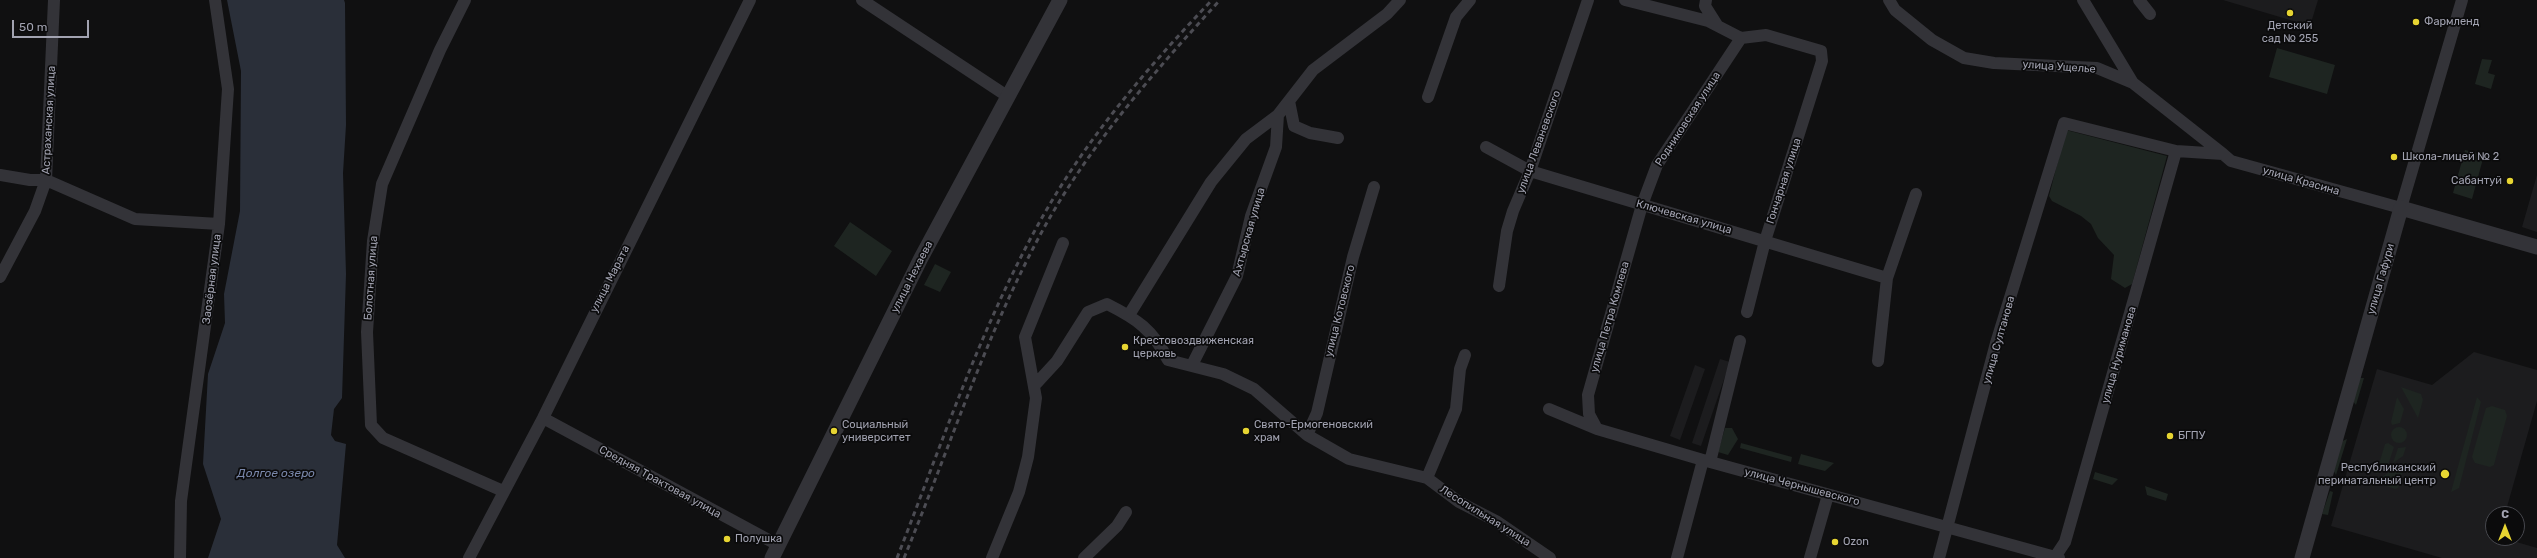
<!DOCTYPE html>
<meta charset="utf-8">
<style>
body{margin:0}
#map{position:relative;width:2537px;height:558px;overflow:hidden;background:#101011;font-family:Rubik,sans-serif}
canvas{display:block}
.north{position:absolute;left:2485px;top:506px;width:40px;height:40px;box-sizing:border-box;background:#0b0b0c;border:1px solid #47484e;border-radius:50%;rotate:0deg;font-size:11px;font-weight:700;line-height:16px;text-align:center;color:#a2a3b1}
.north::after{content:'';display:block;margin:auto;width:14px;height:18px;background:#e7d532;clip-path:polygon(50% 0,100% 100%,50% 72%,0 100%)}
.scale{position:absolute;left:12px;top:20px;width:77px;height:18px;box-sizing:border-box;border:2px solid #a2a3b1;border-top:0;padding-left:5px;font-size:12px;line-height:14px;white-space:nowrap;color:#a2a3b1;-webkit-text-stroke:3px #0b0b0c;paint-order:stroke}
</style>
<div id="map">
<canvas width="2537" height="558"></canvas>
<div class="north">С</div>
<div class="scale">50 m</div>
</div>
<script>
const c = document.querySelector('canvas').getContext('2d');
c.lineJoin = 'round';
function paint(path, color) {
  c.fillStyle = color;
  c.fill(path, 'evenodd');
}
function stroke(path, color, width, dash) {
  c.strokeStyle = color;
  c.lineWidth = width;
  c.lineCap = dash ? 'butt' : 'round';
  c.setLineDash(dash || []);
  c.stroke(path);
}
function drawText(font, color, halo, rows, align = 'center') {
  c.font = font + ' Rubik,sans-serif';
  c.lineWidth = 3.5;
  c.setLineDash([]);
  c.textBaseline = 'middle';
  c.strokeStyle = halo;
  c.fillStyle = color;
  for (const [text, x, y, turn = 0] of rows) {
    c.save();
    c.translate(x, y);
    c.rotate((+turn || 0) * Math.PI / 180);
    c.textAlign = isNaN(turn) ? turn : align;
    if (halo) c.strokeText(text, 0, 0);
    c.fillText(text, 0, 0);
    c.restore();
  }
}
paint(new Path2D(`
 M2223 0H2318L2310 26Z
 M2537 175V232L2522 227Z
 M2474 352 2537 370V401L2505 514H2493V538H2503L2537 548V558H2442L2331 526 2377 369 2432 385Z
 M1720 359 1730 362 1701 446 1692 443Z
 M1695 365 1705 369 1680 440 1670 436Z`), '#1c1c1e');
paint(new Path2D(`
 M2277 48 2335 65 2327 94 2269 77Z
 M2482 59 2492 60 2488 73 2495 75 2491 89 2475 84Z
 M2066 130 2167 156 2132 284 2125 288 2111 279 2114 255 2098 238 2091 224 2081 216 2052 201 2049 196Z
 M2465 150 2484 155 2472 199 2453 193Z
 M850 222 892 251 876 276 834 246Z
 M935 264 951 272 940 292 924 285Z
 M2359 378H2364L2356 405 2352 400Z
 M2401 387 2421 394 2423 400 2418 418Z
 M2397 397 2404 409 2400 423 2392 425 2391 422Z
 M2477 397 2481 402 2459 488 2451 492Z
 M2492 406 2505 410 2507 416 2494 465 2490 467 2475 463 2472 457 2486 408Z
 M2391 435a8 8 0 1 1 16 0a8 8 0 1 1-16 0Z
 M1725 428H1732L1738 439 1728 455 1718 452Z
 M2347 439 2336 475 2333 470 2340 442Z
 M1741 443 1792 457 1791 462 1740 448Z
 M2388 443 2394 447 2387 468 2376 474 2385 444Z
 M2406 447 2403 456 2393 463 2398 448Z
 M1801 454 1834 463 1825 471 1798 464Z
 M2405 462 2398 488 2395 489 2374 482Z
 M2095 472 2118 479 2112 485 2093 479Z
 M2145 486 2168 494 2166 501 2147 495Z
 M2330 491 2333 492 2328 515 2322 514Z`), '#1e2521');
paint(new Path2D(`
 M227 0H344L345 3 346 125 343 173 346 274 342 398 334 409 331 435 335 441 346 444 337 545 345 558H208L221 519 203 464 208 374 225 323 224 294 240 211 241 71Z`), '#2a2f39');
stroke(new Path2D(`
 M465 0 440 50 382 184 373 241 367 332 371 425 383 438 503 491
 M862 0 1007 96
 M1625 0 1708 21 1741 38 1766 35 1821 51 1822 61 1765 241 1747 312
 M1706 0 1705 6 1717 25
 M1889 0 1895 10 1932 40 1964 58 1994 63 2097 68 2133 83 2223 154
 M2083 0 2133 83
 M2139 0 2150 14
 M1428 97 1456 17 1470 0
 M1289 101 1294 126 1310 133 1338 138
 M1486 147 1530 171 1887 278
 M0 175 30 180H46L135 219 219 224
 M0 277 35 211 46 180 54 0
 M1499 286 1507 231 1513 211 1530 171 1588 0
 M1129 315 1211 182 1246 139 1278 115
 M1878 361 1887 278 1916 194
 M1192 365 1237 276 1251 216 1276 147 1278 115 1313 70 1387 14 1400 0
 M1034 386 1057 361 1088 312 1107 304C1137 319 1153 330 1168 360L1223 374 1254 389 1307 435 1349 459 1427 478 1459 502 1496 521 1550 558
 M1549 409 1597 429 1703 460 2059 558
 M543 418 778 545
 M1597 429 1589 414 1588 395 1642 205 1657 165 1741 38
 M1307 435 1317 413 1353 257 1374 187
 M1710 462 1740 341
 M1427 478 1456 409 1460 369 1465 355
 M2055 557 2065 542 2176 151
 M180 558 181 501 219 224 228 89 215 0
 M469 558 543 418 750 0
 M992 558 1019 492 1028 457 1036 398 1025 337 1063 243
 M1084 558 1117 526 1126 512
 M1677 558 1703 460
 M1810 558 1828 495
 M1939 558 1996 343 2064 123 2176 151 2223 154 2231 161 2401 208 2462 0`), '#333338', 12);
stroke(new Path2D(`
 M772 558 921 258 1060 0
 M2302 558 2401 208 2537 247`), '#333338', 15);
stroke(new Path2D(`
 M897 558C941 446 980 329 1039 223 1085 140 1147 68 1212 0
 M904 558C950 447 987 331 1045 226 1092 142 1156 70 1220 0`), '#4c4c53', 3, [5, 4]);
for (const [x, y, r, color] of [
 [2290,13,4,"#e7d532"],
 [2416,22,4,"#e7d532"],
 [2394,157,4,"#e7d532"],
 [2510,181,4,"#e7d532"],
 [1125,347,4,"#e7d532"],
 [834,431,4,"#e7d532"],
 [1246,431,4,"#e7d532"],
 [2170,436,4,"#e7d532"],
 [2445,474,5,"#e7d532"],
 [727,539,4,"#e7d532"],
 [1835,542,4,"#e7d532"]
]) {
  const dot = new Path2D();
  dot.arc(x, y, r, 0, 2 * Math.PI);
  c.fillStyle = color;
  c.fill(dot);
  stroke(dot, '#0b0b0c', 1.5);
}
drawText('11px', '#a2a3b1', '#0b0b0c', [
 ["Фармленд",2424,22],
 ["Детский",2290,26,"center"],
 ["сад № 255",2290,39,"center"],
 ["Школа-лицей № 2",2402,157],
 ["Сабантуй",2502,181,"right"],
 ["Крестовоздвиженская",1133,341],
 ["церковь",1133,354],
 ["Социальный",842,425],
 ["университет",842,438],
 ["Свято-Ермогеновский",1254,425],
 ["храм",1254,438],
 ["БГПУ",2178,436],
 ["Республиканский",2436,468,"right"],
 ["перинатальный центр",2436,481,"right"],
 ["Полушка",735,539],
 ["Ozon",1843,542]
], 'left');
drawText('11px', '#a2a3b1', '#0b0b0c', [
 ["улица Ущелье",2059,67,4],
 ["Родниковская улица",1688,119,-57],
 ["Астраханская улица",49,120,-87],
 ["улица Леваневского",1539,142,-70],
 ["Гончарная улица",1784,181,-72],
 ["улица Красина",2301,181,16],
 ["Ключевская улица",1684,217,16],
 ["Ахтырская улица",1249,232,-74],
 ["улица Нехаева",912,277,-63],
 ["Болотная улица",371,278,-86],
 ["Заозёрная улица",212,279,-83],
 ["улица Марата",610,279,-63],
 ["улица Гафури",2381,279,-74],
 ["улица Котовского",1340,311,-76],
 ["улица Петра Комлева",1610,317,-74],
 ["улица Султанова",1999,340,-74],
 ["улица Нуриманова",2119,355,-74],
 ["Средняя Трактовая улица",660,482,29],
 ["улица Чернышевского",1802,487,15],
 ["Лесопильная улица",1485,516,32]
]);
drawText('italic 12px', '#7a88ab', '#0b0b0c', [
 ["Долгое озеро",276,474]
]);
</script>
